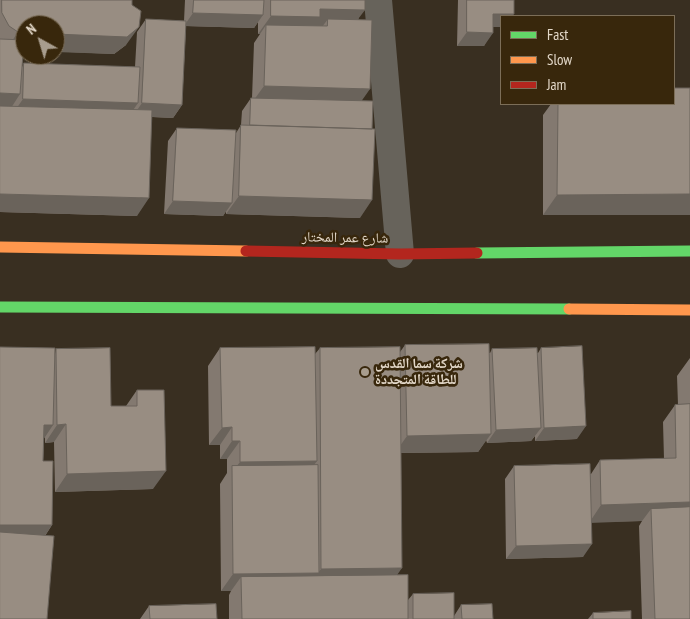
<!DOCTYPE html>
<meta charset="utf-8">
<style>
body{margin:0}
#map{position:relative;width:690px;height:619px;overflow:hidden;background:#392f21;font-family:"PT Sans Narrow",sans-serif}
canvas{display:block}
.legend{position:absolute;left:500px;top:15px;width:175px;height:90px;box-sizing:border-box;background:#38270c;border:1px solid #7c6e58;margin:0;padding:6px 9px;list-style:none;font-size:15px;color:#e3d8c9}
.legend li{display:flex;align-items:center;gap:10px;height:25px}
.legend b{width:25px;border:1px solid #7c6e58}
.north{position:absolute;left:15px;top:15px;width:50px;height:50px;box-sizing:border-box;background:#38270c;border:1px solid #7c6e58;border-radius:50%;rotate:321deg;font-size:14px;font-weight:700;line-height:20px;text-align:center;color:#e3d8c9}
.north::after{content:'';display:block;margin:auto;width:18px;height:22px;background:#a89d8e;clip-path:polygon(50% 0,100% 100%,50% 72%,0 100%)}
</style>
<div id="map">
<canvas width="690" height="619"></canvas>
<ul class="legend">
<li><b style="height:6px;background:#63d668"></b>Fast</li>
<li><b style="height:6px;background:#ff974d"></b>Slow</li>
<li><b style="height:6px;background:#b3261e"></b>Jam</li>
</ul>
<div class="north">N</div>
</div>
<script>
const c = document.querySelector('canvas').getContext('2d');
c.lineJoin = 'round';
function stroke(path, color, width, dash) {
  c.strokeStyle = color;
  c.lineWidth = width;
  c.lineCap = dash ? 'butt' : 'round';
  c.setLineDash(dash || []);
  c.stroke(path);
}
function paint(path, color) {
  c.fillStyle = color;
  c.fill(path, 'evenodd');
}
function drawText(font, color, halo, rows, align = 'center') {
  c.font = font + ' "PT Sans Narrow","Noto Naskh Arabic",sans-serif';
  c.lineWidth = 5;
  c.setLineDash([]);
  c.textBaseline = 'middle';
  c.strokeStyle = halo;
  c.fillStyle = color;
  for (const [text, x, y, turn = 0] of rows) {
    c.save();
    c.translate(x, y);
    c.rotate((+turn || 0) * Math.PI / 180);
    c.textAlign = isNaN(turn) ? turn : align;
    if (halo) c.strokeText(text, 0, 0);
    c.fillText(text, 0, 0);
    c.restore();
  }
}
stroke(new Path2D(`
 M378 0 400 254`), '#67635b', 28);
stroke(new Path2D(`
 M477 253 690 251
 M0 307 569 309`), '#63d668', 11);
stroke(new Path2D(`
 M0 247 246 251
 M569 309 690 310`), '#ff974d', 11);
stroke(new Path2D(`
 M246 251 400 254 477 253`), '#b3261e', 11);
paint(new Path2D(`
 M0 0H132L126 45 114 54 23 50 22 67 24 63 135 67 137 32 146 19 184 21 185 0H365L358 20 362 100 360 218 226 214V211L223 216 164 214 168 141 177 128 236 133 241 125 242 111 251 98H252L254 43 260 34H258V22L254 28 186 26 182 105 173 118 152 117 137 216 0 212Z
 M458 0H514L501 16V27H493L484 46H457Z
 M690 88V215H543V115L551 104H674Z
 M405 345 490 353 492 349 538 353 541 348 577 439 535 441V436L531 441 487 443 486 440 478 452 401 453 397 575 408 600 413 594 454 616 461 605 493 619H229V595L231 591H221L220 484 227 473V459H220V445H209L208 366 220 348 315 354 320 348 400 352Z
 M56 349 111 406H126L137 390 153 489 55 492 54 442 45 443V437L44 438 43 461 52 525 45 536 0 619Z
 M690 358V619H642L639 526 642 521 592 522 583 557 506 559 505 479 514 466 591 474 600 460 664 459 663 422 675 405H678L677 376Z
 M149 606 217 619H140Z
 M593 613 631 619H588Z`), '#837970');
paint(new Path2D(`
 M320 9 365 10 352 27 328 19 322 27 266 25 260 34H258L271 16Z
 M193 13 263 15 254 28 184 26Z
 M493 14H514L512 16H501V27H483Z
 M139 27 126 45 114 54 55 52V34Z
 M18 32H25V51L6 50Z
 M467 32 493 33 484 46H457Z
 M264 86 370 89 358 106 251 104Z
 M0 93 20 94 11 108 0 107Z
 M23 99 138 103 129 116 14 112Z
 M142 103 182 105 173 118 133 116Z
 M0 194 149 198 137 216 0 212Z
 M690 194V215H543L557 195Z
 M239 196 372 200 360 218 226 214Z
 M173 201 232 203 223 216 164 214Z
 M66 424 54 442 45 443 57 425Z
 M44 425H53L41 443Z
 M586 426 577 439 535 441 544 428Z
 M232 427 220 445H209L222 428Z
 M541 428 531 441 487 443 496 430Z
 M491 434 478 452 395 453 407 436Z
 M232 441H240L227 459H220Z
 M317 461 304 478 232 472 240 462Z
 M166 471 153 489 55 492 67 474Z
 M690 502V519L651 509 642 521 589 523 601 505Z
 M0 525H52L40 543 0 542Z
 M592 544 583 557 506 559 516 546Z
 M402 568 390 585 241 577 231 591H221L233 574 318 573 321 569Z`), '#6a635b');
const building = new Path2D(`
 M2 0H132V5L141 11 139 27 127 37 55 34V25H25V32H18L9 26 2 13Z
 M194 0H264L263 15 193 13Z
 M271 0H365V10L320 9V17L271 16Z
 M467 0H514V14H493V33L467 32Z
 M146 19 186 21 182 105 142 103Z
 M328 19 372 20 370 89 264 86 266 25 327 26Z
 M0 39 24 40 20 94 0 93Z
 M24 63 140 67 138 103 23 99Z
 M674 88H690V194L557 195 558 104H674Z
 M251 98 373 101 372 129 250 125Z
 M0 106 152 110 149 198 0 194Z
 M241 125 375 129 372 200 239 196Z
 M177 128 236 130 232 203 173 201Z
 M489 344 491 434 407 436 405 345Z
 M582 346 586 426 544 428 541 348Z
 M0 347 55 348 53 425H44L43 461H53L52 525H0Z
 M315 347 317 461 240 462V441H232V427L222 428 220 348Z
 M400 347 402 568 321 569 320 348Z
 M110 348 111 406H137V390H164L166 471 67 474 66 424 57 425 56 349Z
 M537 348 541 428 496 430 492 349Z
 M690 404V502L601 505 600 460 676 458 675 405Z
 M590 464 592 544 516 546 514 466Z
 M318 465 319 573 233 574 232 466Z
 M690 507V619H655L651 509Z
 M0 532 54 536 47 619H0Z
 M408 575V619H242L241 577Z
 M454 593V619H413V594Z
 M216 604 217 619H150L149 606Z
 M492 604 493 619H462L461 605Z
 M631 611V619H593V613Z`);
paint(building, '#988d82');
stroke(building, '#6a635b', 1);
for (const [x, y, r, color] of [
 [365,372,5,"#a89d8e"]
]) {
  const dot = new Path2D();
  dot.arc(x, y, r, 0, 2 * Math.PI);
  c.fillStyle = color;
  c.fill(dot);
  stroke(dot, '#38270c', 2);
}
drawText('14px', '#e3d8c9', '#38270c', [
 ["شارع عمر المختار",345,238,1]
]);
drawText('bold 14px', '#e3d8c9', '#38270c', [
 ["شركة سما القدس",375,364],
 ["للطاقة المتجددة",375,380]
], 'left');
</script>
